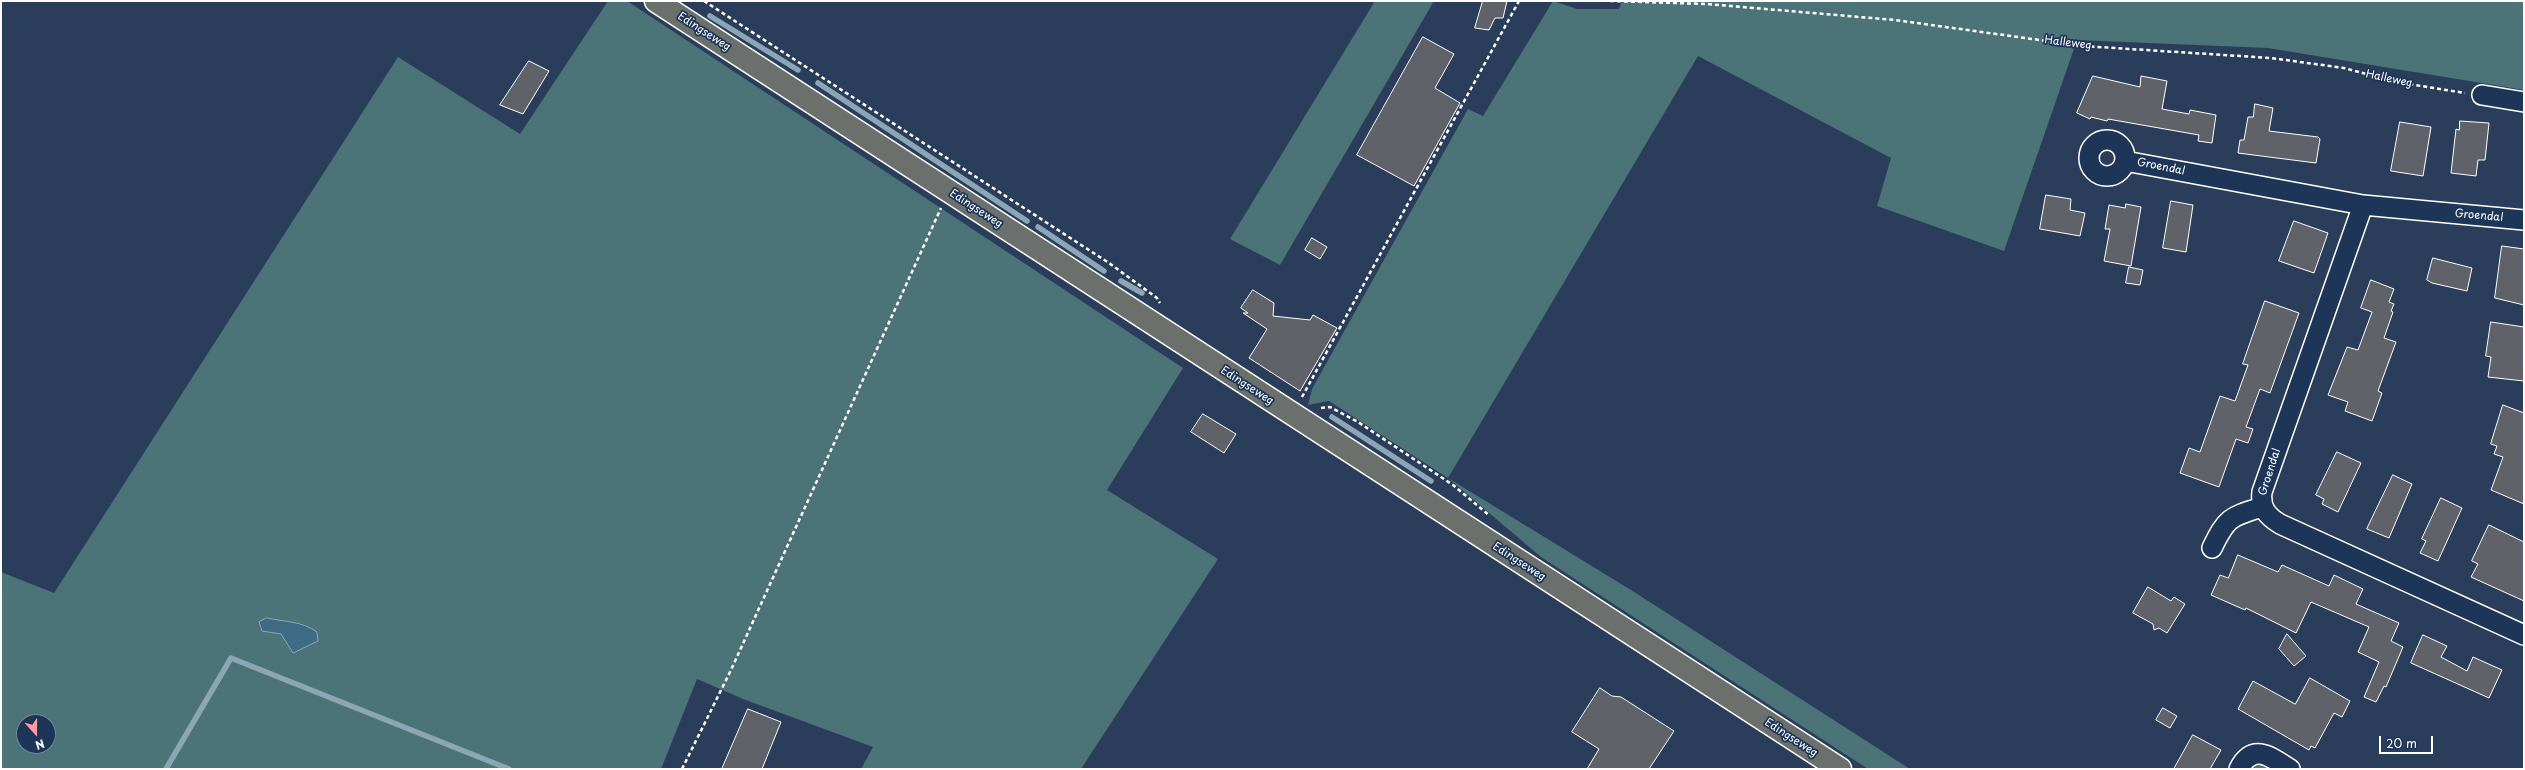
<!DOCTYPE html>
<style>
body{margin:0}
#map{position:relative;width:2525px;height:770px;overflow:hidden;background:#2a3e5b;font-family:"Playpen Sans",sans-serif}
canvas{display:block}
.frame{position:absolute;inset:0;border:2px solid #fff;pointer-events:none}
.north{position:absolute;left:16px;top:714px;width:40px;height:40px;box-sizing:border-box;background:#1d3557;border:1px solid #77869a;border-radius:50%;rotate:159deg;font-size:11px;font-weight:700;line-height:16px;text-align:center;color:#fff}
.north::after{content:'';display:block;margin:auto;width:14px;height:18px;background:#ff9aa2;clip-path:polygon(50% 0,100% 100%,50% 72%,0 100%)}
.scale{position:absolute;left:2379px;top:736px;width:54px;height:18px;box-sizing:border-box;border:2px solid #fff;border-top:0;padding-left:5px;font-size:12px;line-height:14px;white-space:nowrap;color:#fff;-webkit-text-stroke:3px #1d3557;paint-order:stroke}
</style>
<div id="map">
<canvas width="2525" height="770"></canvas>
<div class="frame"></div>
<div class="north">N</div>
<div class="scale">20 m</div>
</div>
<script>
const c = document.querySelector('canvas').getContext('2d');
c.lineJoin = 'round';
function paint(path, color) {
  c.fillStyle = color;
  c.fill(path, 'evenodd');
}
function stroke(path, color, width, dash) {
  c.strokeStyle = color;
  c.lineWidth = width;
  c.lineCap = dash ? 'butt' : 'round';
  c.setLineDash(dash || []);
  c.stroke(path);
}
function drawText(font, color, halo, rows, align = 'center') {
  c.font = font + ' "Playpen Sans",sans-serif';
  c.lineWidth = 3.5;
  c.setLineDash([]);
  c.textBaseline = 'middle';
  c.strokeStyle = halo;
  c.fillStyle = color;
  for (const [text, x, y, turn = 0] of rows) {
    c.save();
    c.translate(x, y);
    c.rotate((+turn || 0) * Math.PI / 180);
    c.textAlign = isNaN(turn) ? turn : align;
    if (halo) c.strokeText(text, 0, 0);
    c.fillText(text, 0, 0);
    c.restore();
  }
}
paint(new Path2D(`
 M608 1H627L1183 368 1107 490 1218 559 1081 769H861L873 747 743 699 697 679 661 769H1V572L54 593 398 57 520 134ZM24 722H48V746H24Z
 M1375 1H1434L1280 265 1230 239Z
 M1553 1 1577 9H1619L1622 1H2524V90L2268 48 2077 40 2004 251 1877 206 1891 158 1698 56 1448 478 1631 590 1910 769H1868L1541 557 1448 478 1329 401 1308 405 1312 389 1468 109 1483 116Z
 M2255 760 2279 769H2248Z`), '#4b7378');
const water = new Path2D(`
 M267 618C285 622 302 621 317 632L318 641 293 653 281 634 262 631 259 622Z`);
paint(water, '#3f6b85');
stroke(water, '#8ca6b6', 1);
stroke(new Path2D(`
 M710 16 798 70
 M818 83 1027 221
 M1038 227 1104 271
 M1121 281 1142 293
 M1332 417 1431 481
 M166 769 231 658 509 769`), '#8ca6b6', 5.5);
const building = new Path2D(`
 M1483 1H1507L1503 18H1495L1489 30 1475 28Z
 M1423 37 1454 54 1435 88 1460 103 1414 186 1357 155Z
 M529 61 549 71 523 114 500 105Z
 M2093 76 2140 87 2141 76 2167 81 2162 109 2189 114 2190 110 2216 115 2212 143 2198 141 2199 135 2108 119 2107 121 2091 117 2090 119 2077 113Z
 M2255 104 2273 108 2269 131 2318 137 2320 139 2316 163 2238 153 2240 140H2244L2248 117H2253Z
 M2460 121 2489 123 2485 160H2478L2476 176 2451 173 2456 129 2459 130Z
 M2400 122 2431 127 2423 176 2391 171Z
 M2046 195 2071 199 2070 210 2085 213 2080 236 2040 229Z
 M2171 201 2193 205 2186 252 2163 248Z
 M2126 204 2141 207 2131 266 2104 261 2110 229H2105L2109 205 2125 208Z
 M2294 221 2328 233 2314 273 2279 261Z
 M1312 238 1327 247 1320 259 1305 250Z
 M2502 246 2524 249V305L2495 298Z
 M2433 258 2472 268 2467 291 2432 283 2427 280Z
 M2129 267 2143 270 2140 285 2126 283Z
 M2371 280 2394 289 2389 302 2394 304 2391 311 2393 312 2384 338 2396 342 2378 391 2382 393 2372 421 2345 411 2348 402 2328 395 2347 347 2358 350 2372 312 2361 308Z
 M1253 290 1274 303 1273 316 1310 320 1313 315 1337 328 1300 391 1249 358 1267 329 1243 313H1248L1241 308Z
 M2265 301 2299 313 2270 393 2260 389 2246 427 2253 429 2248 443 2236 439 2219 487 2180 473 2189 448 2200 452 2220 396 2235 401 2248 365 2243 364Z
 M2491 322 2524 327V381L2488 377 2491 357 2486 356Z
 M2503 405 2524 413V504L2491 490 2503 457 2494 454 2497 446 2491 444Z
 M1203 414 1236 434 1224 453 1191 432Z
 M2337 452 2361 463 2338 512 2322 504 2324 499 2316 495Z
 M2393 475 2412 484 2389 538 2367 529Z
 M2441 498 2462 508 2438 561 2420 553 2426 541 2422 539Z
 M2489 525 2524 542V601L2471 577 2478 564 2472 561Z
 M2238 555 2278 572 2282 565 2329 586 2334 575 2363 589 2356 604 2399 623 2391 641 2403 647 2386 687 2384 686 2376 702 2364 697 2379 662 2358 652 2369 627 2311 602 2296 633 2246 608 2245 610 2211 595 2220 575 2228 578Z
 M2148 587 2171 601 2174 597 2185 604 2167 633 2159 628 2154 630 2153 624 2133 613Z
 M2287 634 2306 656 2294 666 2279 649Z
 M2423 635 2447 646 2441 657 2467 671 2473 657 2502 670 2489 698 2411 663Z
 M2310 678 2350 701 2342 717 2334 713 2315 748 2311 746 2309 750 2238 709 2253 681 2295 704Z
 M1600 688 1612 696 1621 697 1674 731 1649 769H1587L1599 749 1572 732Z
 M2163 708 2177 716 2170 728 2156 720Z
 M748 709 781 722 762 769H722Z
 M2193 735 2221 750 2210 769H2174Z`);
paint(building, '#60626a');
stroke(building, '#fff', 1);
const minor = new Path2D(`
 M2482 95 2524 102
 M2089 158a18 18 0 1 1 36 0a18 18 0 1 1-36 0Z
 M2125 161 2363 205 2524 220
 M2363 205 2262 492C2260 508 2267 516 2280 524L2524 635
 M2212 548C2227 517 2230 517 2262 507
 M2239 769C2253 742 2271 757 2290 769`);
const major = new Path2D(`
 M656 1 1840 769`);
stroke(minor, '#fff', 22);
stroke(major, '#fff', 25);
stroke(new Path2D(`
 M704 1 1109 263 1157 298 1160 303
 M1610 1 1707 4 1895 20 2083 46 2271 58 2344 68 2396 82 2465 93
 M1302 397 1519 1
 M1321 408 1330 407 1358 422 1453 485 1490 516
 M682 769 731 670 941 208`), '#fff', 2.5, [4, 3]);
stroke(minor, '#1d3557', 19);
stroke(major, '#6b706d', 22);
drawText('11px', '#fff', '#1d3557', [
 ["Edingseweg",704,32,33],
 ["Halleweg",2068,43,7],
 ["Halleweg",2389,79,12],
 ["Groendal",2161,167,11],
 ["Edingseweg",976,209,33],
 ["Groendal",2479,216,5],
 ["Edingseweg",1247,386,33],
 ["Groendal",2270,472,-72],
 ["Edingseweg",1519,562,33],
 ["Edingseweg",1791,738,33]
]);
</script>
